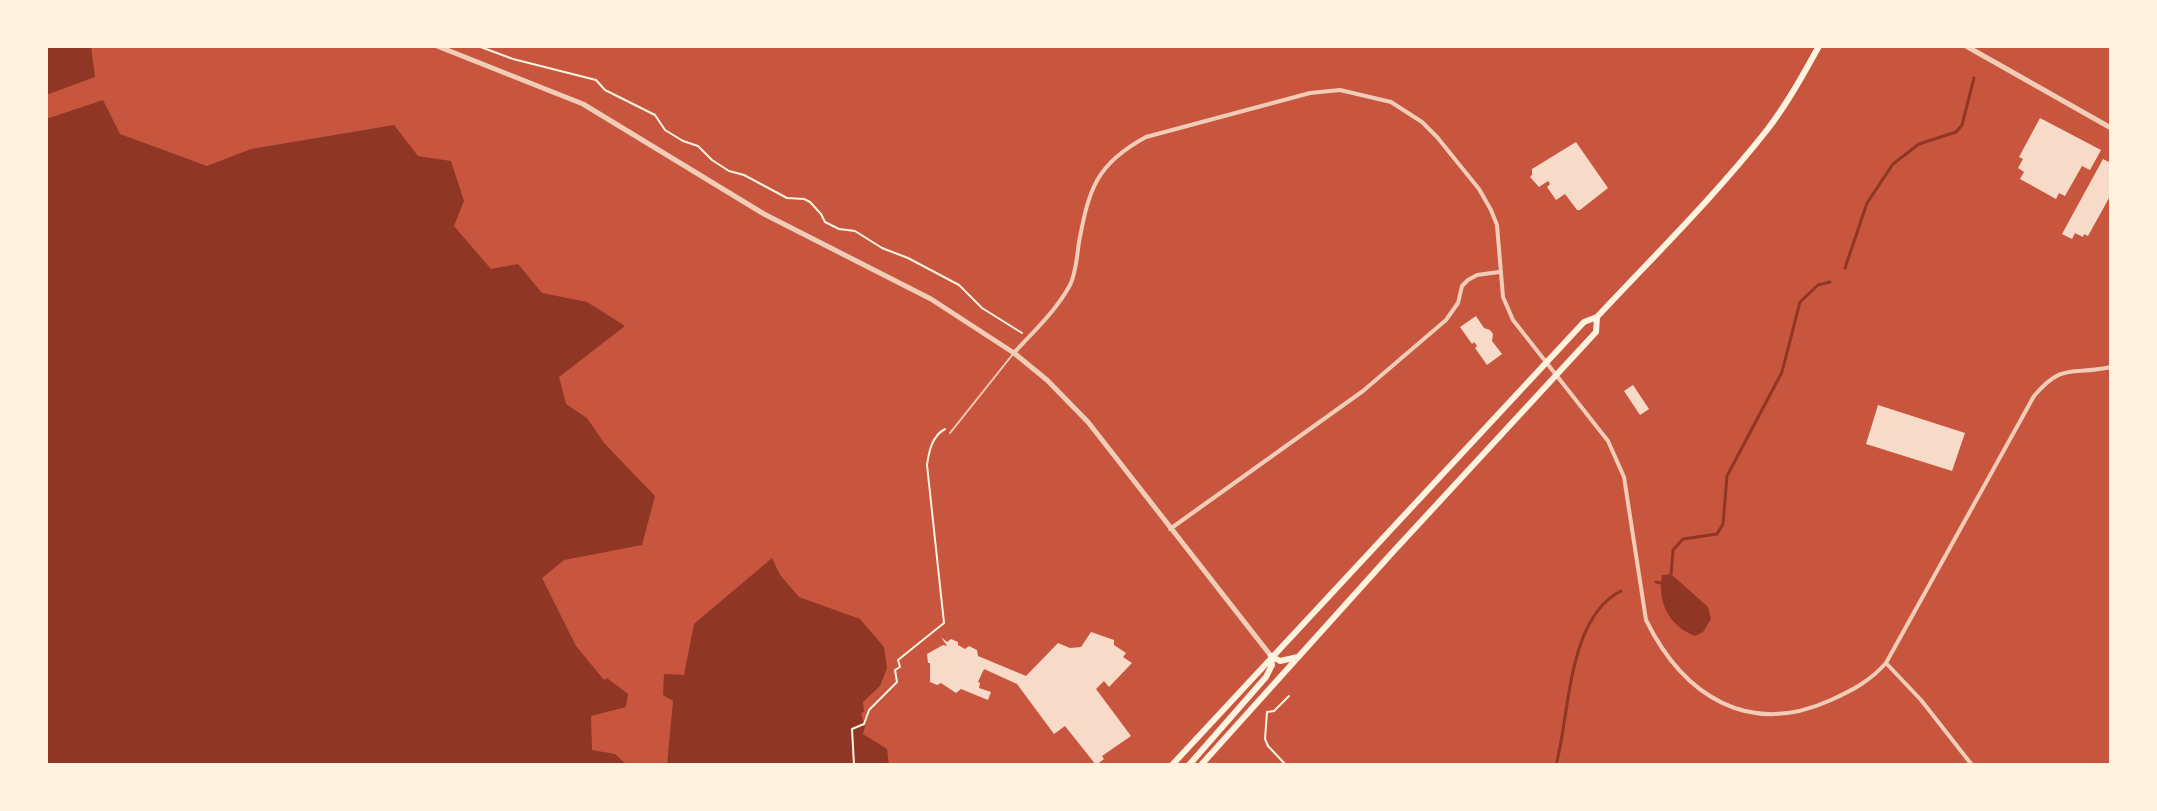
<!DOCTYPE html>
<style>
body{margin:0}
#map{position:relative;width:2157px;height:811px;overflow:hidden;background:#c8553d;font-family:"Exo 2",sans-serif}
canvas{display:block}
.frame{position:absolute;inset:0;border:48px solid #fff3e0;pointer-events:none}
</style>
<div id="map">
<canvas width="2157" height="811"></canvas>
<div class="frame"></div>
</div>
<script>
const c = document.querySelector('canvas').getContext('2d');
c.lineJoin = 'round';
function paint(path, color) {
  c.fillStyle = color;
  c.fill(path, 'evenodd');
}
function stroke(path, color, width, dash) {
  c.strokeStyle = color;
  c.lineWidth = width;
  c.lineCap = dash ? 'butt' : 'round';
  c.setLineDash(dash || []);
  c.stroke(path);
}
paint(new Path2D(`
 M46 46H91L95 77 46 95Z
 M103 100 120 134 207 166 251 149 394 125 418 156 451 161 464 201 454 226 491 269 518 264 542 293 587 302 625 326 559 377 566 404 587 418 604 443 655 496 642 545 564 560 542 578 576 646 604 680 607 678 628 694 626 707 591 716 592 750 615 754 627 765H46V119Z
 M772 558 780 575 799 597 860 619 884 647 887 668 880 686 863 702 864 711 861 714 865 726 863 734 887 749 889 765H667L673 701 663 695 664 674 684 675 694 624Z
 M1671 574 1708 607 1711 619 1703 632 1695 636C1669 626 1657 602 1662 575Z`), '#8f3625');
stroke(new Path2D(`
 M1845 268 1867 203 1893 164 1919 144 1956 132 1962 125 1974 78
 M1671 574 1673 550 1683 539 1717 534 1723 524 1727 476 1782 372 1800 302 1818 285 1830 282
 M1656 582 1661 583
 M1556 765C1570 715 1567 618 1621 591`), '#8f3625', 3);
paint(new Path2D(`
 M2040 118 2101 150 2090 170 2082 166 2065 196 2059 193 2056 199 2020 179 2024 172 2018 168 2023 159 2019 157Z
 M1576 142 1608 188 1580 210H1577L1565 194 1556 200 1547 187 1550 184 1548 181 1539 187 1530 177 1532 175V169Z
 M2103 159 2111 163V199L2109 198 2088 236 2084 234 2083 237 2075 233 2072 239 2062 234Z
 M1476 316 1484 328 1490 330 1493 334 1492 341 1502 354 1487 365 1475 348 1477 346 1474 342 1472 344 1460 327Z
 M1633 385 1649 409 1640 415 1624 391Z
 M1878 405 1965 433 1952 471 1866 444Z
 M1091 632 1114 640V645L1126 653 1123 657 1132 663 1109 687 1104 681 1096 689 1131 736 1102 756 1104 759 1096 765 1065 726 1054 734 1017 684 984 669 978 682 980 683 979 688 991 692 988 700 961 689 956 693 941 683 937 685 930 682V663H928L927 654 943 645 947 646 941 637 947 642 951 639 958 642V645L965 649 969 646 977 650 978 656 1026 676 1058 643 1070 648 1081 647Z`), '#f7dbc8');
stroke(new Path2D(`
 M478 46 513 59 596 80 605 90 655 115 665 130 683 141 698 146 712 160 729 171 744 175 787 198 804 199 810 202 821 214 825 222 839 229 855 231 882 248 908 258 959 285 982 308 1022 333
 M854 765 852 729 864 724 869 710 897 682 895 670 900 667 898 660 944 623 927 465C929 451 932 436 945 429
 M1286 765 1268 746 1265 739 1267 712 1274 711 1289 696`), '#fff3e0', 2);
stroke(new Path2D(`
 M950 433 1013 354`), '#f1ccb7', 2);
stroke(new Path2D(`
 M1014 353C1033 332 1056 311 1070 285 1076 273 1077 256 1079 242 1089 189 1096 164 1146 137L1310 93 1340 90 1391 102 1422 122 1437 137 1479 189 1491 210 1497 225 1503 297 1513 320 1608 441 1624 477 1646 620C1683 695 1748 738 1831 700 1853 690 1870 681 1886 663L2034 396C2064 361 2072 376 2111 367
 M1170 529 1363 391 1446 320 1458 303 1462 286 1468 280 1477 275 1499 272
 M1886 663 1921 700 1972 765`), '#f1ccb7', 4);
stroke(new Path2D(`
 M437 46 583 104 764 214 931 299 1014 353 1047 380 1088 422 1271 656
 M1966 46 2111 128`), '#f1ccb7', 5);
stroke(new Path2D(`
 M1271 656 1280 661 1298 657
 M1172 765 1584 322 1597 317C1654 256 1715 196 1767 130 1787 104 1803 75 1819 46
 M1189 765 1266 677 1272 665 1271 656
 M1201 765 1391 554 1596 332 1597 317`), '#fff3e0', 6);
</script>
